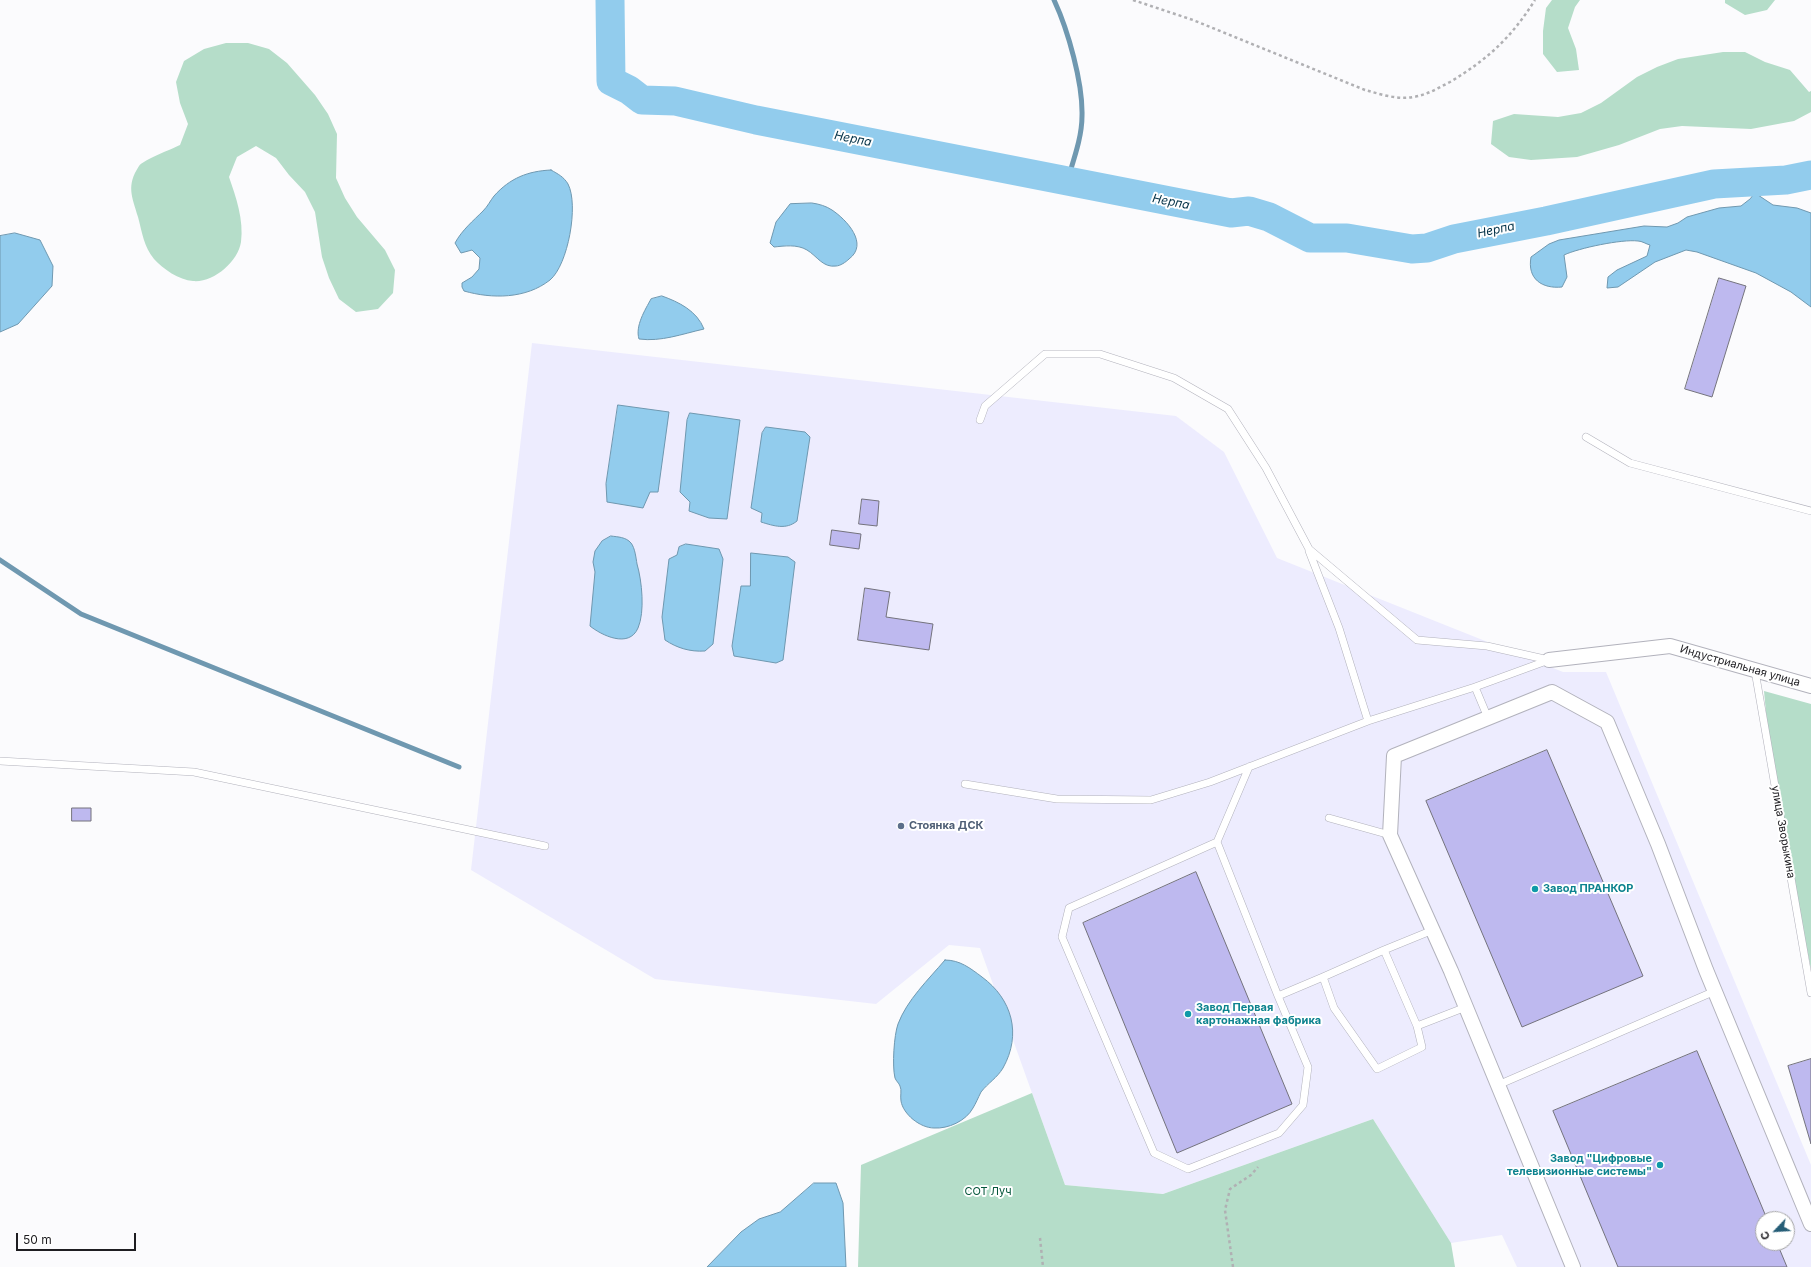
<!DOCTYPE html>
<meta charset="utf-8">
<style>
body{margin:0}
#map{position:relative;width:1811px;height:1267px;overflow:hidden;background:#fbfbfd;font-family:Inter,sans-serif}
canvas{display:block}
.north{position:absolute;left:1755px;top:1211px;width:40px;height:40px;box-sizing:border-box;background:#fff;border:1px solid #a5a5a6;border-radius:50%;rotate:245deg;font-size:11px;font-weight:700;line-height:16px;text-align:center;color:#1e1d21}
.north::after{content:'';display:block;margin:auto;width:14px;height:18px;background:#255d77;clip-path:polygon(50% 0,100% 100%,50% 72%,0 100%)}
.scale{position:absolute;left:16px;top:1233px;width:120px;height:18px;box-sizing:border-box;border:2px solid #1e1d21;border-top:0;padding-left:5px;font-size:12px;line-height:14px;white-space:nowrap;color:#1e1d21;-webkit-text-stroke:3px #fff;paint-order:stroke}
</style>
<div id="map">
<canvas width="1811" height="1267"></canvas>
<div class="north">С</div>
<div class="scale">50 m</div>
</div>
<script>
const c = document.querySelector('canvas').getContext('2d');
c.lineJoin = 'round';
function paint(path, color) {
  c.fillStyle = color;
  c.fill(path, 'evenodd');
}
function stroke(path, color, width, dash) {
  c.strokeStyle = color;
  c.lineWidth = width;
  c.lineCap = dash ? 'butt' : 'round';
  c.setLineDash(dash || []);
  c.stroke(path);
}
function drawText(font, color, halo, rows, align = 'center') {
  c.font = font + ' Inter,sans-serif';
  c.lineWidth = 4;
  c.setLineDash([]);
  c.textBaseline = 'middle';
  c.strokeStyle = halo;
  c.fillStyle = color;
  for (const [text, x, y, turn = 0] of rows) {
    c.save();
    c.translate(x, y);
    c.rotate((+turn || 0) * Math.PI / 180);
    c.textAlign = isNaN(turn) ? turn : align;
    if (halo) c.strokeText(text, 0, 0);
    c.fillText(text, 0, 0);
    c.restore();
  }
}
paint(new Path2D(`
 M532 343 1176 416 1224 452 1277 558 1563 672H1606L1811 1165V1267H1517L1502 1235 1451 1243 1373 1119 1163 1194 1065 1185 980 948 949 945 876 1004 655 979 471 870ZM1763 1219H1787V1243H1763Z`), '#edecfe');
paint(new Path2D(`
 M1552 0H1580L1575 7 1568 28 1576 49 1579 70 1557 72 1543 54V31L1546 8Z
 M1725 0H1775L1767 10 1745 15 1725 3Z
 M226 43H248L269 49 287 63 315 95 328 114 337 134 336 178 345 198 357 217 385 250 395 270 393 293 378 309 356 312 339 299 329 278 322 257 315 212 305 192 289 175 276 158 256 146 237 157 229 177C236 197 244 220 241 242 238 262 213 283 193 281 179 280 163 269 154 259 144 247 142 232 138 217 132 196 126 186 139 166 143 160 172 149 180 145L188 124 180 103 176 82 184 61 204 49Z
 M1723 52H1745L1765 62 1790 70 1809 92 1811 91V112L1794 121 1751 129 1682 126 1660 129 1619 145 1577 157 1531 160 1509 157 1491 144 1493 121 1514 114 1558 117 1581 113 1601 103 1637 77 1657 67 1678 59Z
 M1764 691 1811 704V969L1773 788Z
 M1032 1093 1065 1185 1163 1194 1373 1119 1451 1243 1455 1267H858L861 1165Z`), '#b5ddc9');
const water = new Path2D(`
 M551 170C558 174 564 177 568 184 579 205 568 265 550 280 526 299 492 299 464 291L462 287V283L472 277 479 269 480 258 472 250 461 253 455 243C462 230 473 221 483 211 488 206 490 201 494 196 510 178 528 171 551 170Z
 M1755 193 1773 205 1797 208 1811 213V307L1791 292 1756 273 1697 252 1686 250 1655 262 1618 287 1607 288 1608 277 1617 270 1647 256 1650 245C1646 244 1642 241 1638 241 1622 239 1579 248 1564 255L1567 277 1562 287C1542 289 1527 279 1531 257L1549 244 1559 240 1644 226 1667 227 1678 223 1687 217 1719 208 1741 206 1750 199Z
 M812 203C819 204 826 206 832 210 847 220 869 244 849 259 846 262 840 266 836 266 823 268 817 256 807 250 797 244 784 246 774 247L770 243 776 222 790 204Z
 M15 233 40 240 53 266 52 286 18 324 0 332V236Z
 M662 296C679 302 697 311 704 329 682 334 661 342 639 339 635 326 645 310 651 299Z
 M618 405 669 412 658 492H650L643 508 607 502 606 484Z
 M690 413 740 420 727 519 709 518 689 511 690 502 680 492 687 420Z
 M766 427 805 432 810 437 797 521C786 530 774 526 761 522L762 513 751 508 762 433Z
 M611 536C618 537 626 537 631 543 635 548 636 558 637 564 642 581 645 612 638 628 629 649 601 635 590 626L595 572 593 562 595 551 602 541Z
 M686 544 719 549 723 559 713 644 705 651C690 652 677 648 665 640L662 617 669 559 677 555 679 547Z
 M751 553 788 557 795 562 783 660 776 663 734 656 732 646 741 586H750Z
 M945 960C960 960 970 968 982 977 1012 999 1022 1034 1003 1068 997 1078 988 1083 981 1092 978 1098 976 1103 973 1108 966 1121 948 1129 934 1128 920 1128 903 1114 901 1101 900 1096 902 1090 900 1086 899 1083 896 1081 895 1078 892 1066 894 1035 898 1024 907 1000 928 980 945 960Z
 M814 1183H836L843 1203 846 1267H707L741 1232 759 1219 780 1212Z`);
paint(water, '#92cced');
stroke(water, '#6f98b0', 1);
stroke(new Path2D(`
 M1054 0C1068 30 1083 83 1082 116 1082 138 1073 161 1067 182
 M0 560 81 614 459 767`), '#6f98b0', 5);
stroke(new Path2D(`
 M610 0 611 81 629 90 642 100 675 101 756 120 1231 213 1249 211 1269 217 1310 238H1347L1412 249 1427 248 1454 239 1546 221 1714 184 1786 180 1811 175`), '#92cced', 29);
const building = new Path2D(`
 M1719 278 1746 286 1712 397 1685 389Z
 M862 499 879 501 877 526 859 524Z
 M832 530 861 534 859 549 830 545Z
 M865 588 890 592 886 617 933 624 929 650 858 640Z
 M1547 750 1643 976 1522 1027 1426 801Z
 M72 808H91V821H72Z
 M1196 872 1292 1104 1177 1153 1083 923Z
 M1697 1051 1767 1219H1763V1243H1777L1787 1267H1618L1553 1111Z
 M1811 1059V1144L1788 1066Z`);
paint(building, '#beb9ef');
stroke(building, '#74737d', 1);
const lane = new Path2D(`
 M980 420 985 406 1045 354H1100L1174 378 1228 409 1266 468 1309 549 1417 640 1487 646 1549 660
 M1586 437 1630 463 1811 511
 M1309 551 1339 628 1368 721
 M1755 671 1811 993
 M1488 718 1475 687 1549 660
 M0 761 194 772 545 846
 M965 784 1057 799 1151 800 1210 782 1368 721 1475 687
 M1329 818 1390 835
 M1217 842 1249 767
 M1433 930 1384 950 1417 1026 1466 1007
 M1384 950 1323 977 1334 1008 1377 1069 1422 1047 1417 1026
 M1278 996 1308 1067 1303 1105 1279 1133 1188 1169 1154 1153 1062 937 1069 908 1217 842 1278 996 1323 977
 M1498 1085 1715 991`);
const street = new Path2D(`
 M1549 660 1670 646 1811 686
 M1573 1267 1451 971 1390 835 1394 756 1552 692 1607 722 1658 844 1706 970 1811 1224`);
stroke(lane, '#b2b2bc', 8);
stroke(street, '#b2b2bc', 16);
stroke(new Path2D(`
 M1133 0 1193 20 1365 90C1380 94 1397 100 1413 97 1427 95 1438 88 1450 82 1488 59 1511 38 1535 0
 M1040 1238 1043 1267
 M1233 1267 1225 1210 1230 1189 1251 1175 1258 1167`), '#b0b0b3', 2.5, [3, 3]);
stroke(lane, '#fff', 7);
stroke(street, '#fff', 14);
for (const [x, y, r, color] of [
 [901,826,4,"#5c6f8a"],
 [1535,889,4,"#0f9aa8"],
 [1188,1014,4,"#0f9aa8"],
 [1660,1165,4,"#0f9aa8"]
]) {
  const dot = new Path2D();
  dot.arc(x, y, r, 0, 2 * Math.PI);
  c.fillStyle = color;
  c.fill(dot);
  stroke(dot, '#fff', 1.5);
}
drawText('11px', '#1e1d21', '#fff', [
 ["Индустриальная улица",1740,666,16],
 ["улица Зворыкина",1783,832,80]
]);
drawText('bold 11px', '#4e5e75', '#fff', [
 ["Стоянка ДСК",909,826]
], 'left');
drawText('bold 11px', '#0d838f', '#fff', [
 ["Завод ПРАНКОР",1543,889],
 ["Завод Первая",1196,1008],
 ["картонажная фабрика",1196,1021],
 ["Завод \"Цифровые",1652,1159,"right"],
 ["телевизионные системы\"",1652,1172,"right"]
], 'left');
drawText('11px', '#05563b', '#fff', [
 ["СОТ Луч",988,1192]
]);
drawText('italic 12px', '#003046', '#fff', [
 ["Нерпа",853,139,11],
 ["Нерпа",1171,202,11],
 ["Нерпа",1496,230,-12]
]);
</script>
